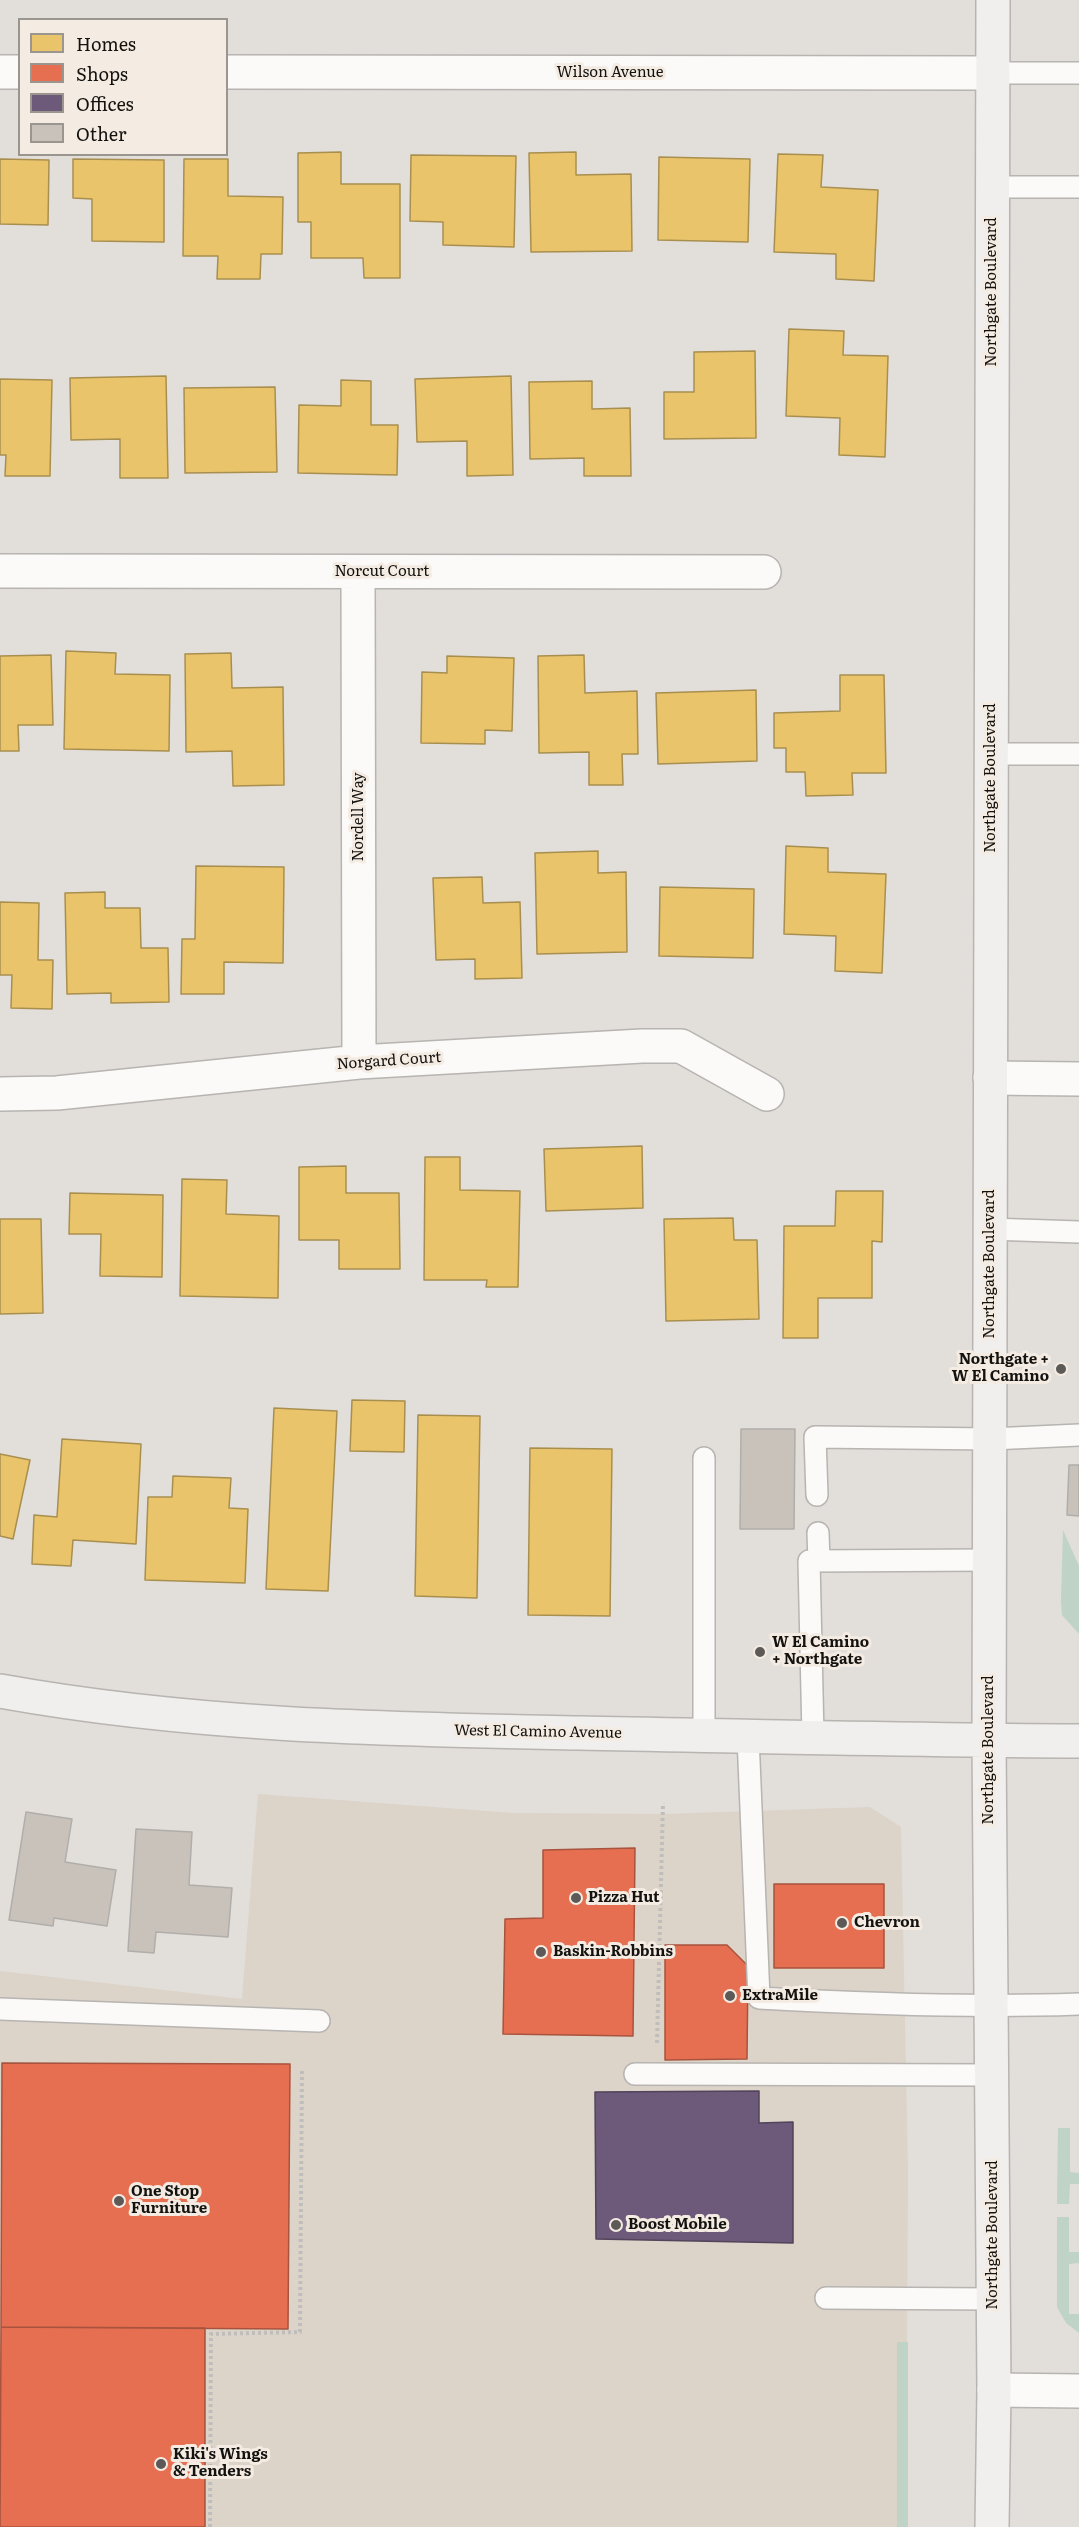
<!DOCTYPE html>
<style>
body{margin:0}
#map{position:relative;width:1079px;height:2527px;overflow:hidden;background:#e2deda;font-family:Literata,serif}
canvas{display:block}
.legend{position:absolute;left:18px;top:18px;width:210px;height:138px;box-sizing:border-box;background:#f4ece3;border:2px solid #9a958e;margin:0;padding:8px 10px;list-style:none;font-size:18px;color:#14120f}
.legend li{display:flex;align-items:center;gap:12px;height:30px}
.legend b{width:30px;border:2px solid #9a958e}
</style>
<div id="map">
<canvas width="1079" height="2527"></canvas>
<ul class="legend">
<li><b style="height:16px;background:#e9c46a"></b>Homes</li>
<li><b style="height:16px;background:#e76f51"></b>Shops</li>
<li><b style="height:16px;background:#6d597a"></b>Offices</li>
<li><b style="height:16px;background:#c9c2bb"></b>Other</li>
</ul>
</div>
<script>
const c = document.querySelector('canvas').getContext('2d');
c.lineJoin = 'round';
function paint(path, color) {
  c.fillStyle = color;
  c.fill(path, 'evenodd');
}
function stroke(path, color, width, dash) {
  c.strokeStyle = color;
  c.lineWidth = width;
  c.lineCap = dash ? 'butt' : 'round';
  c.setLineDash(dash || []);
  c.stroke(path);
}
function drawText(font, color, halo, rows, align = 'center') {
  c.font = font + ' Literata,serif';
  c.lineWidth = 6;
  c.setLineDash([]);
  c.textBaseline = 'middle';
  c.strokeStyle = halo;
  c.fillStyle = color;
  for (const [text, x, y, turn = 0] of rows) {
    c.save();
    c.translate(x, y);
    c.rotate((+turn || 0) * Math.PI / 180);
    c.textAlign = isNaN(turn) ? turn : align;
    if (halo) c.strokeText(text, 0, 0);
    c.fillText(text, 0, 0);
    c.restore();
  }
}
paint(new Path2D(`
 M258 1794 513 1813 664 1814 870 1807 901 1827 908 2172 906 2527H0V1971L242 1999Z`), '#dcd3c9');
paint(new Path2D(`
 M1063 1530 1079 1566V1634L1062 1615 1061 1601Z
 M1058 2128H1070V2172L1079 2173V2184H1070L1069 2204H1057Z
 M1057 2217H1069V2252H1079V2263L1069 2264V2314H1079V2333L1066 2323 1057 2307Z
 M897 2342H908V2527H897Z`), '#bfd3c6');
const homes = new Path2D(`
 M341 152V184H400V278H364L363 258H311V222H298V153Z
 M576 152V175L631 174 632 251 531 252 529 153Z
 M778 154 823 155 821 187 878 190 874 281 836 279V254L774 252Z
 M411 155 516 156 514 247 443 245V222L410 221Z
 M659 157 750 159 748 242 658 240Z
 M0 159 49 160 48 225 0 224Z
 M73 159 164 160V242L92 241V199L73 198Z
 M184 159H228V196L283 197 282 254H261L260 279H217L218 256H183Z
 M789 329 844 331 843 355 888 356 885 457 839 455 840 418 786 416Z
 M755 351 756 438 664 439V392H694V352Z
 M166 376 168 478H120V439L71 440 70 378Z
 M511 376 513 475 467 476V441L417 442 415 379Z
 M0 379 52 380 50 476H5L6 455H0Z
 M341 380 371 381V425H398L397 475 298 473 299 405 341 406Z
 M592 381V409L630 408 631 476H584V458L530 459 529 382Z
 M275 387 277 472 185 473 184 388Z
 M66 651 116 653 115 674 170 675 169 751 64 749Z
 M231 653 232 688 283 687 284 785 233 786 232 751 186 752 185 654Z
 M51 655 53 725H18L19 751H0V656Z
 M584 655 585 693 637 691 638 754H622L623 785H589V752L539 753 538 656Z
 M447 656 514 658 512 731 485 730V744L421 743 422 672 447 673Z
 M840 675H884L886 773H852L853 795 806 796 805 772H786V748H774V713L840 711Z
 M756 690 757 761 658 764 656 693Z
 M786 846 828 848V872L886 874 882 973 835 971 836 936 784 934Z
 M598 851V873L626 872 627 952 537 954 535 853Z
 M196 866 284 867 283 963 224 962V994H181L182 939H195Z
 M482 877 483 903 520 902 522 978 475 979V959L436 960 433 878Z
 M660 887 754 889 753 958 659 956Z
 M105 892V908H140L141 948H168L169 1002 111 1003V993L67 994 65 893Z
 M0 902 39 903 38 960H53L52 1009 11 1008 12 975H0Z
 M642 1146 643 1208 546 1211 544 1149Z
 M425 1157H460V1190L520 1191 518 1287H486L487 1280H424Z
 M346 1166V1193H399L400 1269H339V1240H299V1167Z
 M182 1179 227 1180 226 1214 279 1216 278 1298 180 1296Z
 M836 1191H883L882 1242 872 1241V1298H818V1338H783L784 1226H835Z
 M70 1193 163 1195 162 1277 100 1276 101 1234H69Z
 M733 1218 734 1240H757L759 1319 666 1321 664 1219Z
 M0 1219H41L43 1313 0 1314Z
 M352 1400 405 1401 404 1452 350 1451Z
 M274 1408 337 1411 328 1591 266 1589Z
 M418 1415 480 1416 477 1598 415 1596Z
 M62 1439 141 1444 136 1544 73 1540 71 1566 32 1564 34 1515 57 1517Z
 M530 1448 612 1449 610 1616 528 1615Z
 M0 1454 30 1460 13 1539 0 1536Z
 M173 1476 231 1478 229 1508 248 1509 245 1583 145 1580 148 1497H172Z`);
paint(homes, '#e9c46a');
stroke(homes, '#a98f4f', 1.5);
const shops = new Path2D(`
 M635 1848 633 2036 503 2034 505 1919 543 1918V1850Z
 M774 1884H884V1968H774Z
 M665 1945H727L748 1966 747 2059 665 2060Z
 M2 2063 290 2064 288 2329 1 2327Z
 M1 2327 205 2328V2527H0Z`);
paint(shops, '#e76f51');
stroke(shops, '#a8533d', 1.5);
const offices = new Path2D(`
 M759 2091V2123L793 2122V2243L596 2239 595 2092Z`);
paint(offices, '#6d597a');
stroke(offices, '#52445a', 1.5);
const building = new Path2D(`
 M741 1429H795L794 1529H740Z
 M1069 1465H1079V1516L1067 1515Z
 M26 1812 72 1819 65 1862 116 1870 107 1926 54 1918 53 1926 9 1920Z
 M136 1829 192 1832 189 1885 232 1888 228 1937 156 1932 154 1953 128 1951Z`);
paint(building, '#c9c2bb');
stroke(building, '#b0aeaa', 1.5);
const lane = new Path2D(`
 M993 73H1079
 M992 187H1079
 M991 754H1079
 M990 1229 1079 1232
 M704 1458V1735
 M817 1495 815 1437 991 1439 1079 1435
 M818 1533 819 1561
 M813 1736 809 1561 989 1560
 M748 1737 759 1998C866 2004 972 2008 1079 2004
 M0 2009 319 2021
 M635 2074 991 2075
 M826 2298 993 2299`);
const street = new Path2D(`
 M0 72H20
 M226 72 993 73
 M0 571 764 572
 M358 572 359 1062
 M990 1078 1079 1079
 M0 1094 57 1093 359 1062 642 1046H681L767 1094
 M994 2390 1079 2391`);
const secondary = new Path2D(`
 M0 1691C194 1726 383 1729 579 1733 746 1736 912 1740 1079 1741
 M992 2527 994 2390 989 1740 993 0`);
stroke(lane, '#b7b4b1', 24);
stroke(street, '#b7b4b1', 36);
stroke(secondary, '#b7b4b1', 36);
stroke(new Path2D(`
 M657 2043 663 1803
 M210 2527 211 2334 300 2332 302 2070`), '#bfbebc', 4, [3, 3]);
stroke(lane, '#fbfaf9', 21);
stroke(street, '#fbfaf9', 33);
stroke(secondary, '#f1efed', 33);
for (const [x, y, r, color] of [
 [1061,1369,6,"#5c5956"],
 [760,1652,6,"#5c5956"],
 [576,1898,6,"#5c5956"],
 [842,1923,6,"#5c5956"],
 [541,1952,6,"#5c5956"],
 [730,1996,6,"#5c5956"],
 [119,2201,6,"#5c5956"],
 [616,2225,6,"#5c5956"],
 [161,2464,6,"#5c5956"]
]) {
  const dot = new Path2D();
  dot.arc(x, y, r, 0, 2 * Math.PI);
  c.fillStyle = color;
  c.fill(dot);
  stroke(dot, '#f4ece3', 2);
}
drawText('15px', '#14120f', '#f4ece3', [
 ["Wilson Avenue",610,73],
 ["Northgate Boulevard",992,292,-90],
 ["Norcut Court",382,572],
 ["Northgate Boulevard",991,778,-90],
 ["Nordell Way",359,817,-90],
 ["Norgard Court",389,1061,-4],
 ["Northgate Boulevard",990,1264,-90],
 ["West El Camino Avenue",538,1732,1],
 ["Northgate Boulevard",989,1750,-90],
 ["Northgate Boulevard",993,2235,-90]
]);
drawText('bold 15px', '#14120f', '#f4ece3', [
 ["Northgate +",1049,1360,"right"],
 ["W El Camino",1049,1377,"right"],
 ["W El Camino",772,1643],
 ["+ Northgate",772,1660],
 ["Pizza Hut",588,1898],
 ["Chevron",854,1923],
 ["Baskin-Robbins",553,1952],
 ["ExtraMile",742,1996],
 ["One Stop",131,2192],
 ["Furniture",131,2209],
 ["Boost Mobile",628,2225],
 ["Kiki's Wings",173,2455],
 ["& Tenders",173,2472]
], 'left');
</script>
